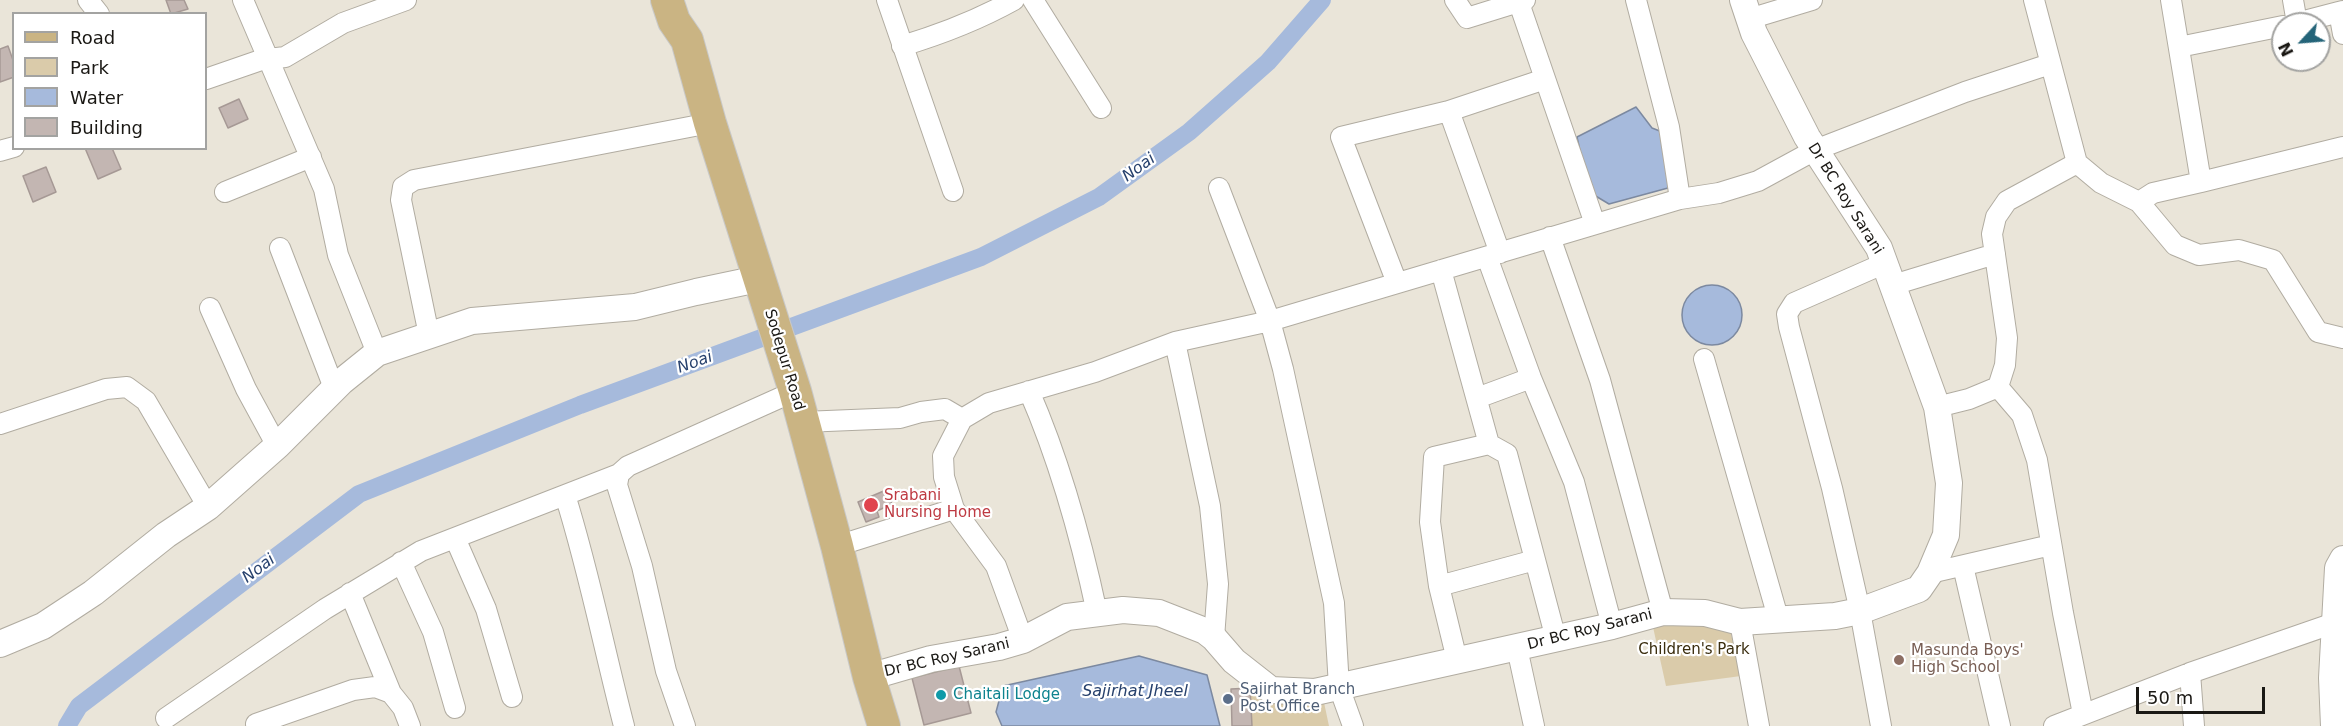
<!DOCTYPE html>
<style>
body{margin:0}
#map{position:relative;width:2343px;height:726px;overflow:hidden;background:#eae5d9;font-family:"DejaVu Sans",sans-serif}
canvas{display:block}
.legend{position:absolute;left:12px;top:12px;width:195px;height:138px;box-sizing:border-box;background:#fff;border:2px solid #a3a3a1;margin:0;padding:8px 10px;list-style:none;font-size:18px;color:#1a1814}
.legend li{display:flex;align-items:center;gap:12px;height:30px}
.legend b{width:30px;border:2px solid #a3a3a1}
.north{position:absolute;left:2271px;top:12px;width:60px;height:60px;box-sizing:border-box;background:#fff;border:2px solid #a3a3a1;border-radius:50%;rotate:244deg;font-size:16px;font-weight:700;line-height:24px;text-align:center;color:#1a1814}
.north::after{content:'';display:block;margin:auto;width:21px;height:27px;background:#246479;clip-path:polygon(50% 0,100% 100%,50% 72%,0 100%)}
.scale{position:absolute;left:2136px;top:687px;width:129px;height:27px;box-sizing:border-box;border:3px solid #1a1814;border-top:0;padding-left:8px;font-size:18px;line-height:21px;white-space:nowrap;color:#1a1814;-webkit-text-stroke:4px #fff;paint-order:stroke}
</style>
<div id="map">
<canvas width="2343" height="726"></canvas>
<ul class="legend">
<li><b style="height:8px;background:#cab483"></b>Road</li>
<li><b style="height:16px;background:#dacbaa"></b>Park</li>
<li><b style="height:16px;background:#a6badc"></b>Water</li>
<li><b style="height:16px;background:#c3b6b2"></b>Building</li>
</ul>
<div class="north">N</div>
<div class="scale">50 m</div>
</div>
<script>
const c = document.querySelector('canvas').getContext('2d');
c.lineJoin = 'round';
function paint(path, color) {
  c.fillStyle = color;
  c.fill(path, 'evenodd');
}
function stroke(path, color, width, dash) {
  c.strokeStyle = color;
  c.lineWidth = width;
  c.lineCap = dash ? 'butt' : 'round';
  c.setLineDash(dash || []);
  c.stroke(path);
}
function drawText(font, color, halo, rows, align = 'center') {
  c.font = font + ' "DejaVu Sans",sans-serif';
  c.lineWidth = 4.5;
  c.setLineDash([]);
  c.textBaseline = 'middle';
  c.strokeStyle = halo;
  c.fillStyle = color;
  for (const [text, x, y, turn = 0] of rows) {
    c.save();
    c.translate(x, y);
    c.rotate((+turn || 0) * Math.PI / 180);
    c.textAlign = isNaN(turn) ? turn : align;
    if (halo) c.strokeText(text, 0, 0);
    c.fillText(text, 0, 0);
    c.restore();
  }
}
paint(new Path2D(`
 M1669 622 1729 626 1741 676 1666 686 1653 627Z
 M1250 688 1322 693 1329 726H1252Z`), '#dacbaa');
const water = new Path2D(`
 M1636 107 1652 128 1670 135 1679 185 1609 204 1589 192 1577 137Z
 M1682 315a30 30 0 1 1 60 0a30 30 0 1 1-60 0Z
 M1139 656 1207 675 1220 726H1002L996 712 1003 686Z`);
paint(water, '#a6badc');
stroke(water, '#7c89a0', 1.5);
stroke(new Path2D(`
 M67 726 79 706 359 494 580 405 981 257 1099 197 1189 132 1268 62 1322 0`), '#a6badc', 18);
const building = new Path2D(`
 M166 0H184L188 9 171 14Z
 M8 46 14 63V77L0 82V49Z
 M239 99 248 119 228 128 219 108Z
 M85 148H112L121 169 98 179Z
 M46 167 56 192 33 202 23 176Z
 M886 490 892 504 877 511 879 517 866 522 858 502Z
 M959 666 971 713 924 725 912 678Z
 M1250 688 1252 726H1232L1231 689Z`);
paint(building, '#c3b6b2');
stroke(building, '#a69995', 1.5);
const minor = new Path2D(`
 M88 0 99 14
 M243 0 324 189 338 255 377 353
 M887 0 953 191
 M1033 0 1101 108
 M1455 0 1467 18 1525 0
 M1636 0 1669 127 1680 199
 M2034 0 2077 163 2101 183 2139 202 2153 193 2201 182 2171 0
 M2293 0 2297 23
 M1519 3 1595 224
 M2343 11 2339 12 2343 34
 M1749 19 1812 0
 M2293 24 2339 12
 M902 46C942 34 978 20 1014 0
 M2179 47 2283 26
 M206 79 261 60 285 57 343 23 406 0
 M1449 111 1500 253
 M0 151 14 147
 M2201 182 2343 147
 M1219 188 1270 321 1283 369 1334 603 1339 687 1353 726
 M225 192 311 157
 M2139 202 2175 245 2199 255 2239 250 2273 260 2318 332 2343 338
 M1550 237 1600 380 1663 612
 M280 248 334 388
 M1487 257 1531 378 1574 482 1612 626
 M1441 270 1489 444
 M1397 283 1341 137 1449 111 1545 79
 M1893 285 1995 254
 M210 308 246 389 277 446
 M429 335 401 200 403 187 414 180 710 123
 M1175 342 1270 321 1680 199 1719 193 1758 181 1815 150 1965 92 2050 64
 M1704 359 1779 621
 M1998 387 2022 415 2037 460 2063 613 2083 714
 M1029 391C1060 462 1081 538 1097 613
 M1477 398 1531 378
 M1937 407 1969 399 1998 387 2005 365 2007 338 1992 234 1996 217 2007 201 2077 163
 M803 422 900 418 921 412 945 409 962 419
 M0 424 106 389 127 387 146 401 208 507
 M565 495C589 571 604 649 624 726
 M954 509 944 477 943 456 962 419 989 403 1095 372 1175 342 1210 506 1218 584 1214 638
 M455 538 486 609 512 697
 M837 546 954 509 996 566 1023 640
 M401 562 433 632 455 708
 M1963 566 2000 726
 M1930 573 2051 545
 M1439 586 1535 560
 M350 593 391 693
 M1740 622 1759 726
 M1517 648 1534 726
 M1457 660 1439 586 1430 522 1434 457 1489 444 1507 454 1556 639
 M2190 673 2194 726
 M166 718 325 609 421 551 619 474
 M256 724 353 690 375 687 391 693 403 708 410 726
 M685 726 666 671 642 566 617 485 619 474 628 466 795 391
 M1881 726 1860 611 1832 488 1789 327 1787 314 1794 303 1885 263
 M2054 726 2190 673 2343 620`);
const tertiary = new Path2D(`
 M0 644 43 626 93 593 166 535 208 507 277 446 341 382 377 353 472 321 635 307 696 292 758 279
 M869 677 931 659 999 647 1023 640 1067 617 1123 610 1159 613 1205 631 1214 638 1234 661 1271 690 1315 692 1612 626 1663 612 1705 613 1740 622 1835 616 1860 611 1919 589 1930 573 1946 535 1949 483 1937 407 1879 248 1807 137 1754 33 1743 0
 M2334 726 2332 678 2338 568 2343 559`);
const primary = new Path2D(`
 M667 0 674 21 687 40 710 123 795 391 837 546 869 677 884 726`);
stroke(minor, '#b1aca1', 22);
stroke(tertiary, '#b1aca1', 28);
stroke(primary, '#c8c8c7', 34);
stroke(minor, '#fff', 20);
stroke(tertiary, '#fff', 26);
stroke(primary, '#cab483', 32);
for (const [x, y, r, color] of [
 [871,505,8,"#e0444e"],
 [1899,660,6,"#8d6e63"],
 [941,695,6,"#0f9aa8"],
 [1228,699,6,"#5c6f8a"]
]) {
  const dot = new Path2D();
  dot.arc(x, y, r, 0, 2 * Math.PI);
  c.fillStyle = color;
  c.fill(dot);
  stroke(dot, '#fff', 2);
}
drawText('15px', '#1a1814', '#fff', [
 ["Dr BC Roy Sarani",1845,199,58],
 ["Sodepur Road",784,360,73],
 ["Dr BC Roy Sarani",1590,630,-14],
 ["Dr BC Roy Sarani",947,658,-13]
]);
drawText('15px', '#be3a42', '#fff', [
 ["Srabani",884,496],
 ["Nursing Home",884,513]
], 'left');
drawText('15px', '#3a2d0e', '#fff', [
 ["Children's Park",1694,650]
]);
drawText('15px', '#785e54', '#fff', [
 ["Masunda Boys'",1911,651],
 ["High School",1911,668]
], 'left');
drawText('15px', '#4e5e75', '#fff', [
 ["Sajirhat Branch",1240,690],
 ["Post Office",1240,707]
], 'left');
drawText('15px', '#0d838f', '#fff', [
 ["Chaitali Lodge",953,695]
], 'left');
drawText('italic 16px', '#27416d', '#fff', [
 ["Noai",1139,168,-36],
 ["Noai",695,363,-20],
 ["Noai",259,569,-37],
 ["Sajirhat Jheel",1135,692]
]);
</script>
